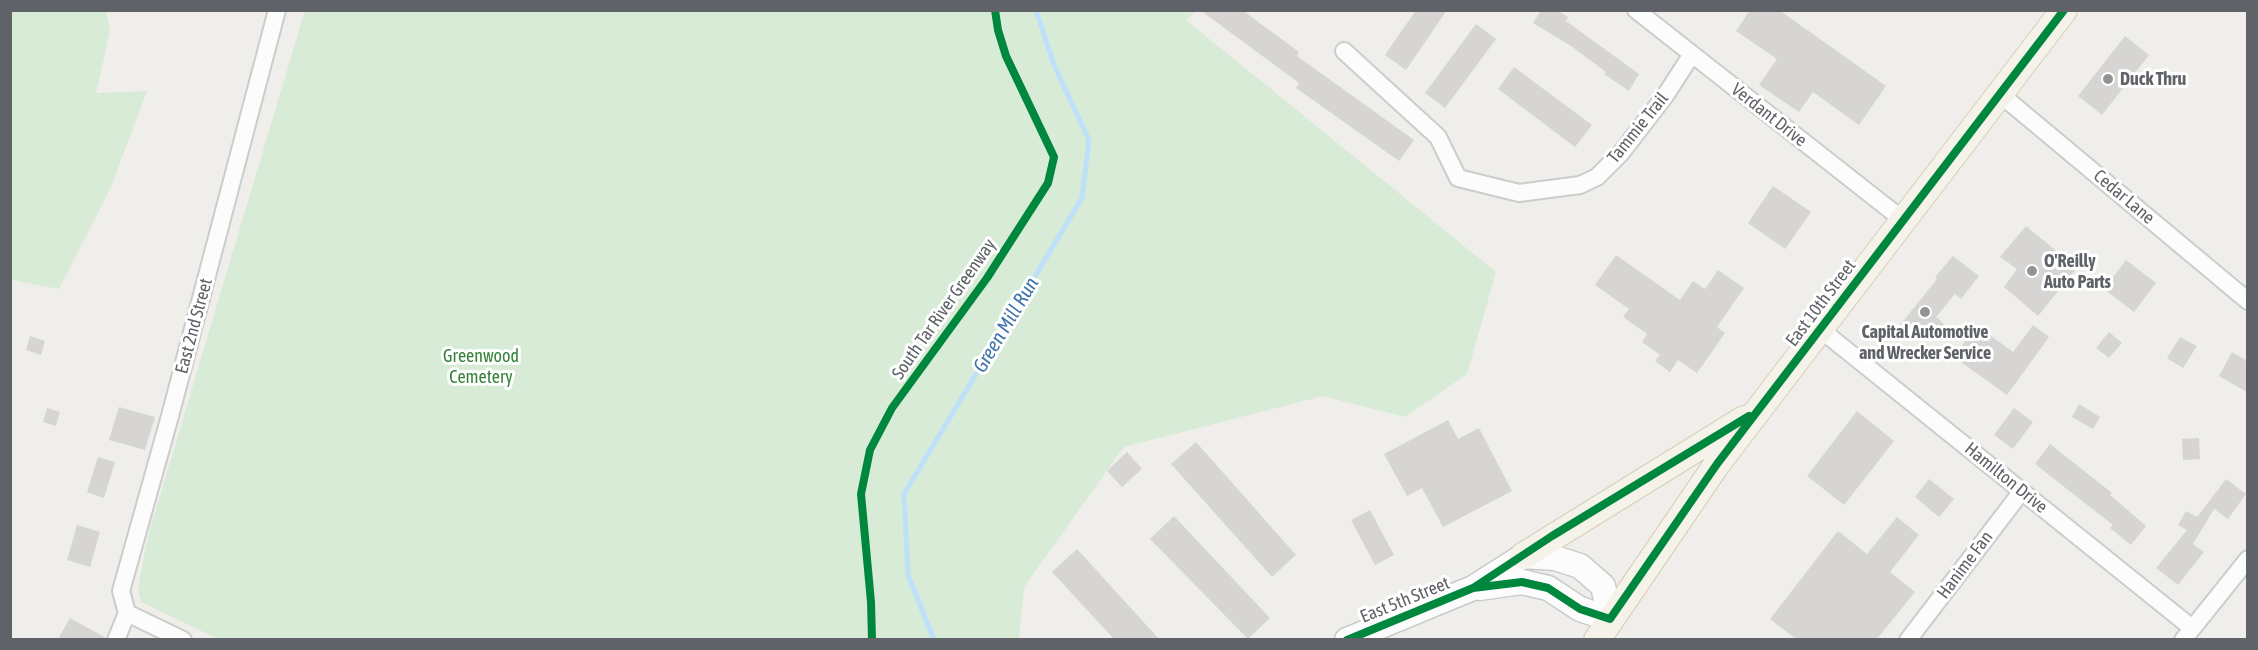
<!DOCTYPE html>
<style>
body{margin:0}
#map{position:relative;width:2258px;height:650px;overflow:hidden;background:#efeeea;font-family:"Asap Condensed",sans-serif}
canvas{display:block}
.frame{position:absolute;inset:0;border:12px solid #5f6368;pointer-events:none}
</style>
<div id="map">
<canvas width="2258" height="650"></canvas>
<div class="frame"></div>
</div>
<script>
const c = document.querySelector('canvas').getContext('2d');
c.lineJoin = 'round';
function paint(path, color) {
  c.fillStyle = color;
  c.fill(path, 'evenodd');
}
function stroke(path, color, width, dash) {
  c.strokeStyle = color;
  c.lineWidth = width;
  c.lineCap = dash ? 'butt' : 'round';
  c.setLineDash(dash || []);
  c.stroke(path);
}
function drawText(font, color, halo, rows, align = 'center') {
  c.font = font + ' "Asap Condensed",sans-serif';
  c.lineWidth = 6;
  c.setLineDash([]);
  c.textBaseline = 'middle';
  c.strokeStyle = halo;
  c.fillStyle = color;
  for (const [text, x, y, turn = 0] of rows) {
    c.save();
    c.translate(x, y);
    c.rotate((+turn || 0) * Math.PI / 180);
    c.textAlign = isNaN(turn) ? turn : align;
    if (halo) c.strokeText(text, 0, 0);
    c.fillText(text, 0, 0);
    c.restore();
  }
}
paint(new Path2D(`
 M11 10 106 11 110 30 96 93 147 91 111 187 59 289 12 280 11 283Z
 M305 10 1196 11 1186 20 1496 272 1467 374 1405 417 1323 396 1124 447 1024 587 1019 639H218L141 602 138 589 148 536Z`), '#d8ebd6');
stroke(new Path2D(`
 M934 640 908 575 904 494 1082 198 1089 140 1054 65 1036 10`), '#bfe0f9', 5);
paint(new Path2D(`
 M1200 10H1242L1299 52 1297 56 1414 140 1399 161 1296 88 1299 83Z
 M1416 10H1447L1406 70 1385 55Z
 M1541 10H1557L1568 17 1566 21 1639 74 1629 91 1604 74 1606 72 1571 46 1533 23Z
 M1750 10H1779L1886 86 1859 125 1813 92 1799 112 1759 85 1777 59 1736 31Z
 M1476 24 1496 39 1445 108 1425 93Z
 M2125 36 2149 55 2102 115 2078 96Z
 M1514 67 1592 125 1575 147 1498 89Z
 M1773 186 1811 212 1785 249 1748 223Z
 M2026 226 2077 268 2038 316 2004 287 2017 269 2000 257Z
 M1616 255 1680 300 1693 281 1705 289 1718 270 1744 288 1717 327 1725 333 1697 373 1678 360 1670 372 1655 361 1660 355 1642 342 1647 334 1623 317 1629 309 1595 285Z
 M1953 256 1979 276 1961 299 1955 294 1936 317 1945 325 1932 341 1923 334 1918 340 1900 325 1937 279 1935 277Z
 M2126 260 2156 283 2134 312 2104 289Z
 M1976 325 2013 352 2033 325 2049 337 2007 395 1954 357Z
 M2109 332 2122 343 2109 358 2096 348Z
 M30 336 45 341 41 355 26 350Z
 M2180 337 2197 346 2183 368 2167 358Z
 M2232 352 2247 361V392L2219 376Z
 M2079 404 2100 417 2093 429 2072 417Z
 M119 407 155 417 145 450 109 440Z
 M47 408 60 412 56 426 43 422Z
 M2014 408 2033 422 2013 449 1994 435Z
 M1857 411 1894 441 1844 505 1807 476Z
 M1448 420 1458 439 1479 428 1512 491 1443 527 1422 488 1407 496 1384 454Z
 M2199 438 2200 459 2183 460 2182 439Z
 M1196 442 1296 555 1272 577 1171 464Z
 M2050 444 2112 493 2110 495 2146 526 2131 545 2110 528 2113 525 2035 464Z
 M1127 452 1142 469 1122 487 1107 471Z
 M98 457 115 462 104 498 87 492Z
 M1929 479 1954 499 1939 517 1915 497Z
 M2226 479 2246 494 2228 519 2214 509 2193 544 2204 552 2178 585 2156 568 2187 530 2178 525 2186 511 2197 517 2207 504 2213 508 2207 504Z
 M1370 510 1394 555 1375 565 1351 520Z
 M1174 516 1270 618 1248 639 1150 539Z
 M1897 517 1919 535 1890 572 1915 592 1877 639H1796L1770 619 1838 531 1867 554Z
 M77 525 100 532 90 567 67 560Z
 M1077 549 1159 639H1114L1052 572Z
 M70 618 106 638V639H58Z`), '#d6d5d3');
const minor = new Path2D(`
 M1636 10 1903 220
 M1344 51 1438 137 1458 178 1519 193 1580 185 1597 177 1621 153 1665 96 1692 54
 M2000 94 2248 301
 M1820 329 2192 628
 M127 613 183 640
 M116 640 127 613 121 591 170 416 277 10
 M1908 640 2022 491
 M2183 640 2248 559`);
const secondary = new Path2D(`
 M1479 588 1522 582 1548 588 1580 609 1610 619
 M1347 640 1473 588 1523 556 1555 558 1580 566 1603 586 1610 619`);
const primary = new Path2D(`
 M1523 556 1744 419
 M1597 640 1717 464 2064 10`);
stroke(minor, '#cbcccc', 20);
stroke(secondary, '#cacacb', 27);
stroke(primary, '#d7ceb8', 28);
stroke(minor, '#fdfcfc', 16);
stroke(secondary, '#fdfcfc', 24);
stroke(primary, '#f4f2e9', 26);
stroke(new Path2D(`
 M1473 588 1522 582 1548 588 1580 609 1610 619 1717 464 2064 10
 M872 640 871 602 861 494 870 450 892 408 987 278 1048 183 1054 157 1006 56 998 30 995 10
 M1347 640 1473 588 1552 536 1749 416`), '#00873e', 8);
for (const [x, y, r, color] of [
 [2108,79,6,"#919496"],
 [2032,271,6,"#919496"],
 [1925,312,6,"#919496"]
]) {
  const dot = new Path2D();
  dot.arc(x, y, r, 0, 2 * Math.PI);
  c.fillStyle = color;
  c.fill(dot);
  stroke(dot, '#fff', 2);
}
drawText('bold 18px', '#5f6368', '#fff', [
 ["Duck Thru",2120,79],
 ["O'Reilly",2044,261],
 ["Auto Parts",2044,282],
 ["Capital Automotive",1925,332,"center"],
 ["and Wrecker Service",1925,353,"center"]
], 'left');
drawText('18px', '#5f6368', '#fff', [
 ["Verdant Drive",1769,115,38],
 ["Tammie Trail",1638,128,-51],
 ["Cedar Lane",2124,197,40],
 ["East 10th Street",1821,303,-53],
 ["South Tar River Greenway",944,309,-55],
 ["East 2nd Street",194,326,-75],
 ["Hamilton Drive",2006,478,39],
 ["Hanime Fan",1965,565,-53],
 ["East 5th Street",1405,600,-22]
]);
drawText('18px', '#348238', '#fff', [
 ["Greenwood",481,356],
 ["Cemetery",481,377]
]);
drawText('italic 20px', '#4174aa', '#fff', [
 ["Green Mill Run",1006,325,-59]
]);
</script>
